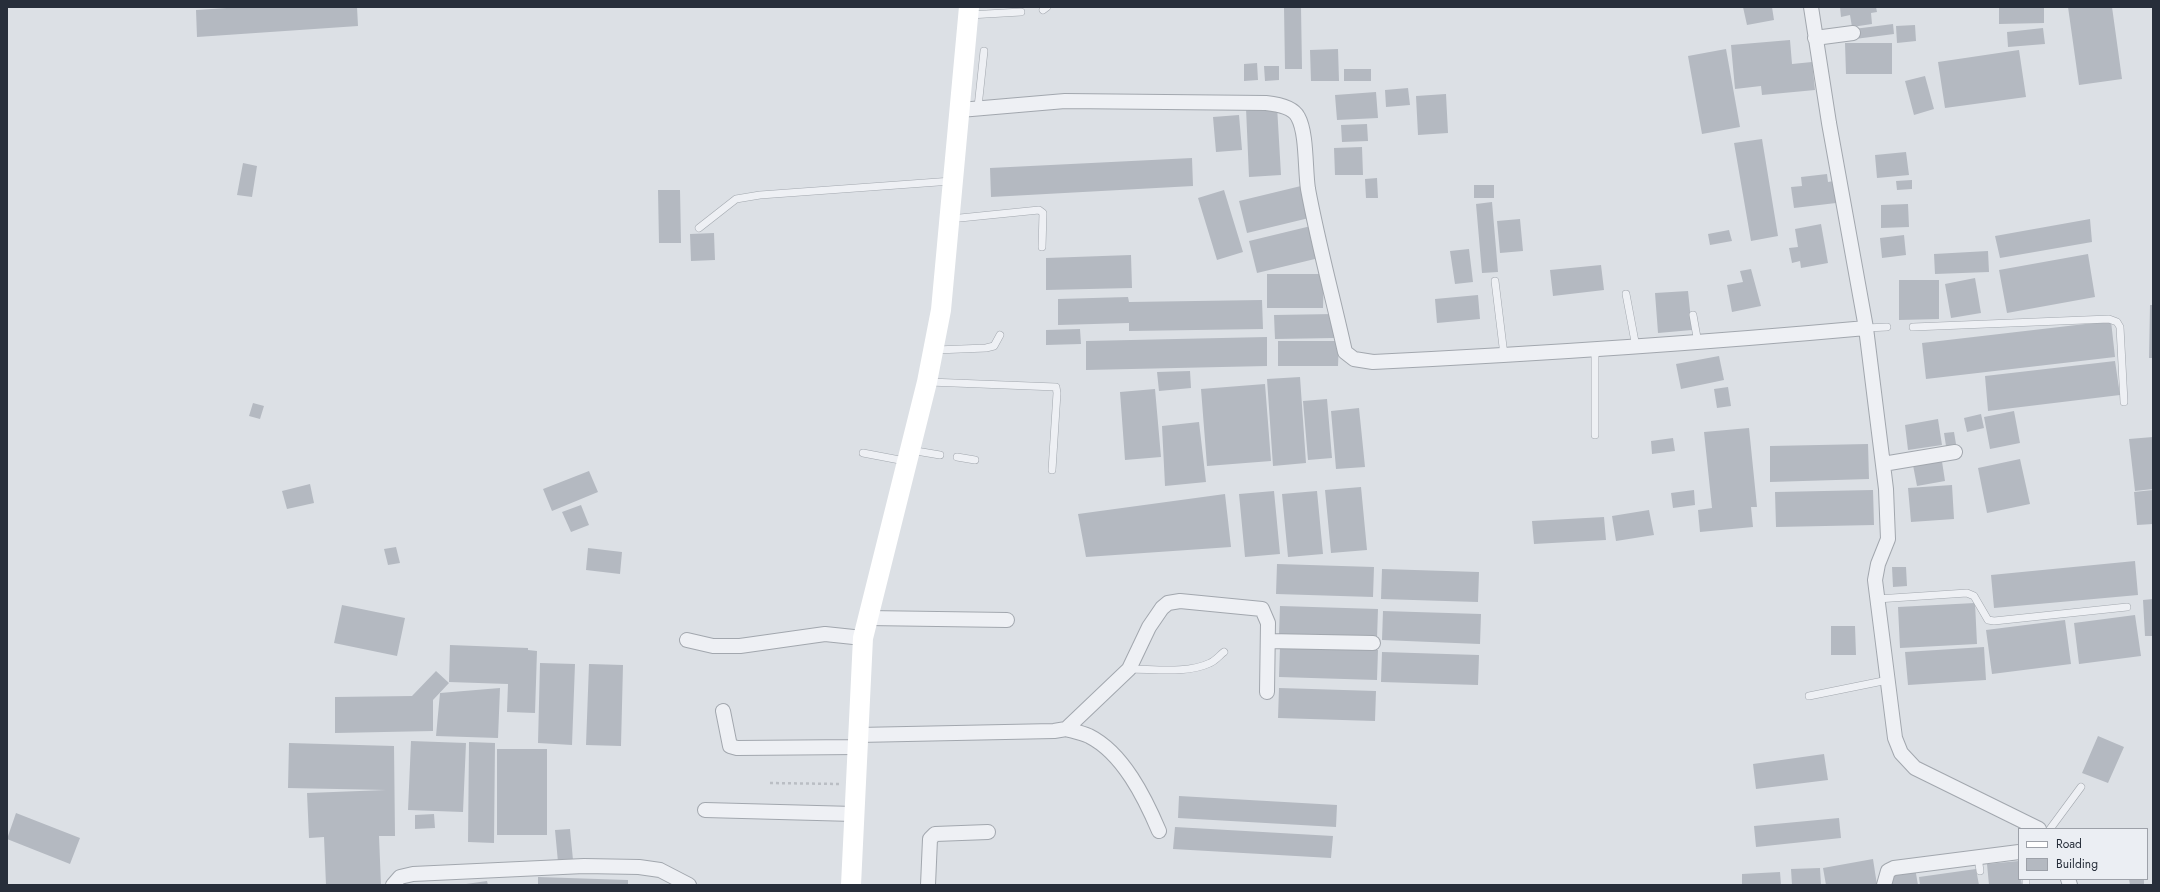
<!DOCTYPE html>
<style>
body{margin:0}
#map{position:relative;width:2160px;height:892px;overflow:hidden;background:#dce0e5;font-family:Jost,sans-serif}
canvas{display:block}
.frame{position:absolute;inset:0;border:8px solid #272e3a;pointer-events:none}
.legend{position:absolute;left:2018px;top:828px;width:130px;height:52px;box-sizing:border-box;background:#ebeef3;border:1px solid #9da1a9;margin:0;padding:5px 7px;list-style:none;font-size:12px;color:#272e3a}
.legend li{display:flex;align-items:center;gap:8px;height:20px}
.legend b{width:20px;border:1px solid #9da1a9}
</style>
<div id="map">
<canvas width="2160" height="892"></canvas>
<div class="frame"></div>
<ul class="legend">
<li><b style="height:5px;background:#fff"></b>Road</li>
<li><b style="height:11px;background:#b4b9c1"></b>Building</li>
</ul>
</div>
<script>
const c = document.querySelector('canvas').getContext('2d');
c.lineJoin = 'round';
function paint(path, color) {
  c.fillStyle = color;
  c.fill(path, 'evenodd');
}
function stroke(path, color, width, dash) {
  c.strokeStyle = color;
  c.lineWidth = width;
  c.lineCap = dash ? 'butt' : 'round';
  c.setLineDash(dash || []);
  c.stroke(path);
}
paint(new Path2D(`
 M242 7H357L358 26 197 37 196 10Z
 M1284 7H1301L1302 69H1285Z
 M1743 7H1772L1774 20 1747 25Z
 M1840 7H1876L1877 12 1871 13 1872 24 1852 27 1850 15 1841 17Z
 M1999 7H2044V23L1999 24Z
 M2068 7H2112L2122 79 2079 85Z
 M1893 24 1894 34 1855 39 1854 29Z
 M1915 25 1916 41 1897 43 1896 26Z
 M2043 28 2045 44 2008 47 2007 32Z
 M1790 40 1792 64 1812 62 1815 90 1762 95 1761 86 1735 89 1731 45Z
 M1845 43H1892V74H1846Z
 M1338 49 1339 81H1311L1310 50Z
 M1726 49 1740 127 1702 134 1688 56Z
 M2019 50 2026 97 1945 108 1938 62Z
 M1257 63 1258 80 1244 81V64Z
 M1264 66H1279V80L1265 81Z
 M1344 69H1371V81H1344Z
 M1925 76 1934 109 1914 115 1905 81Z
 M1408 88 1410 105 1386 107 1385 90Z
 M1376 92 1378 118 1337 120 1335 95Z
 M1446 94 1448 133 1418 135 1416 96Z
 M1277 106 1281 175 1249 177 1246 108Z
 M1239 115 1242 150 1216 152 1213 117Z
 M1367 124 1368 141 1342 142 1341 125Z
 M1762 139 1778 236 1751 241 1734 143Z
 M1362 147 1363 175H1335L1334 148Z
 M1906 152 1909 175 1877 178 1875 155Z
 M1192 158 1193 186 991 197 990 168Z
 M243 163 257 166 252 197 237 195Z
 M1827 174 1828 182 1834 181 1836 203 1794 208 1791 187 1802 186 1801 177Z
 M1377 178 1378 198H1366L1365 179Z
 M1912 180V189L1897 190 1896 181Z
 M1474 185H1494V198H1474Z
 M1301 186 1309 218 1247 233 1239 201Z
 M658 190H680L681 243H659Z
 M1224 190 1243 252 1217 260 1198 198Z
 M1492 202 1498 272 1482 273 1476 204Z
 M1908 204 1909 227 1881 228V205Z
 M1520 219 1523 251 1500 253 1497 221Z
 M2090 219 2092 242 2000 258 1995 236Z
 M1821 224 1828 263 1801 268 1800 261 1792 263 1789 248 1798 247 1795 229Z
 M1311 226 1319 258 1257 273 1249 241Z
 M1729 230 1732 241 1710 245 1708 234Z
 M714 233 715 260 691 261 690 234Z
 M1904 235 1906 255 1882 258 1880 238Z
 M1469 249 1473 282 1455 284 1450 251Z
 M1988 251 1989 272 1935 274 1934 254Z
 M2088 254 2095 297 2007 313 1999 270Z
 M1131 255 1132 288 1046 290V258Z
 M1601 265 1604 290 1553 296 1550 270Z
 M1751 269 1761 306 1732 312 1727 285 1743 282 1740 271Z
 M1267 274H1324L1323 308H1267Z
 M1975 278 1981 313 1951 318 1945 284Z
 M1899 280H1939V319L1899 320Z
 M1688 291 1692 330 1658 333 1655 293Z
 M1478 295 1480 319 1437 323 1435 299Z
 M1128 297 1129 302 1262 300 1263 329 1129 331V323L1058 325V299Z
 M2150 305H2153V358H2149Z
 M1334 314V338L1275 339 1274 315Z
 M2111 321 2115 357 1926 379 1922 343Z
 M1080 329 1081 344 1046 345V330Z
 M1267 337V366L1086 370V341Z
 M1278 341H1339L1338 366H1278Z
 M1719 356 1724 380 1681 389 1676 364Z
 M2115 361 2120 395 1988 411 1985 376Z
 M1190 371 1191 388 1159 391 1157 372Z
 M1300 377 1306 463 1273 466 1267 379Z
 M1265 384 1271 461 1207 466 1201 389Z
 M1728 387 1731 406 1717 408 1714 389Z
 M1155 389 1161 457 1125 460 1120 392Z
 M1327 399 1332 458 1308 460 1303 401Z
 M253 403 264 406 260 419 249 416Z
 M1359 408 1365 467 1336 469 1331 411Z
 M2014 411 2020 443 1990 449 1984 417Z
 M1981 414 1984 428 1967 432 1964 418Z
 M1938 419 1942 445 1908 450 1905 425Z
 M1199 422 1206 482 1165 486 1162 426Z
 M1749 428 1757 507H1751L1753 527 1700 532 1698 510 1712 508 1704 432Z
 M1954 432 1956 444 1946 446 1944 433Z
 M2153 437V489L2135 491 2129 439Z
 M1673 438 1675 451 1652 454 1651 441Z
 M1868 444 1869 479 1770 482V446Z
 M1941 455 1945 481 1917 486 1912 460Z
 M2020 459 2030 504 1987 513 1978 468Z
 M589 471 598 492 552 511 543 489Z
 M310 484 314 503 287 509 282 491Z
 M1952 485 1954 519 1911 522 1908 488Z
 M1361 487 1367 550 1331 553 1325 490Z
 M1694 490 1695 505 1673 508 1671 493Z
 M1873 490 1874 525 1776 527 1775 492Z
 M2153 490V524L2137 525 2134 492Z
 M1274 491 1280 554 1245 557 1239 494Z
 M1317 491 1323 554 1288 557 1282 494Z
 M1225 494 1231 547 1086 557 1078 514Z
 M581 505 589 525 571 532 562 512Z
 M1649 510 1654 535 1616 541 1612 516Z
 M1604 517 1606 540 1534 544 1532 521Z
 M396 547 400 563 388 565 384 549Z
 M588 548 622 552 620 574 586 570Z
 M2135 561 2138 595 1994 608 1991 575Z
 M1277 564 1374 567 1373 597 1276 594Z
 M1892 567H1906L1907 586 1893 587Z
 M1382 569 1479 572 1478 602 1381 599Z
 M2153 599V636H2145L2143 600Z
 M1975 603 1977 644 1900 648 1898 607Z
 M342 605 405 618 397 656 334 643Z
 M1280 606 1378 609 1377 639 1279 635Z
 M1383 611 1481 614 1480 644 1382 640Z
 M2135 615 2141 656 2079 664 2074 623Z
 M2065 620 2071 664 1992 674 1986 630Z
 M1831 626H1855L1856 655H1831Z
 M450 645 528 648V650L537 651 535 713 507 712 508 684 449 682Z
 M1280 647 1378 650 1377 680 1279 677Z
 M1984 647 1986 680 1908 685 1905 652Z
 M1382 652 1479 655 1478 685 1381 682Z
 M540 663 575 664 572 745 538 743Z
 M589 664 623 665 621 746 586 745Z
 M436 671 449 683 433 700V731L335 733V697L412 696Z
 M500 688 498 738 436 736 440 693Z
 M1279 688 1376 691 1375 721 1278 718Z
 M2098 736 2124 747 2108 783 2082 773Z
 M411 741 466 743 463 812 408 810Z
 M469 742 495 743 494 843 468 842Z
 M289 743 394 746 395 836H379L381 885H326L324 837 309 838 307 793 386 790 288 788Z
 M497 749H547V835H497Z
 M1824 754 1828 780 1756 789 1753 764Z
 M1179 796 1337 805 1336 827 1178 818Z
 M16 813 80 838 70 864 7 839Z
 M434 814 435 828 415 829V815Z
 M1839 818 1841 838 1756 847 1754 826Z
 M1175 827 1333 836 1331 858 1173 849Z
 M570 829 573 860 558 862 555 830Z
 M1873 859 1877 885H1826L1823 868Z
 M2019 861V879H2021L2022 885H1989L1987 864Z
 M1820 868 1821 885H1792L1791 869Z
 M1915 868 1918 885H1892L1889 872Z
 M1976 869 1979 885H1920L1919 877Z
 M1780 872 1781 885H1742V874Z
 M538 877 628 880V885H538Z
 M2129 879H2144V885H2130Z
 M487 881 488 885H466V884Z`), '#b4b9c1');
const lane = new Path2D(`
 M1043 10 1047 7
 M969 15 1021 12
 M978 107 984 51
 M950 219 1039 210 1043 213 1042 247
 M699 228 736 199 760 195 952 181
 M1495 281 1504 355
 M1626 294 1636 347
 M1693 315 1698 343
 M1913 327 2109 319 2117 322 2120 327 2124 402
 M1866 328 1887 327
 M1595 349V435
 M936 350 986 348 994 346 1000 335
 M929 382 1056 387 1057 393 1052 470
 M910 450 940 455
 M863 453 905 461
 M957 457 975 460
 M1877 599 1967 593 1974 596 1988 620 1994 621 2127 607
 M1129 669C1154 669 1187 674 1210 663 1215 661 1220 655 1224 652
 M1809 696 1888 680
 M2050 829 2081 787
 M1978 857 1980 871
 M2026 879V885`);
const street = new Path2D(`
 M1811 7 1829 123 1866 328 1886 489 1888 539 1878 564 1875 580 1895 738 1901 753 1915 768 2039 829
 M1815 38 1853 33
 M960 110 1065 101 1266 103C1276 104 1293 107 1298 117 1307 133 1305 170 1308 189 1318 243 1333 298 1345 352L1354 359 1373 362C1537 354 1701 343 1866 328
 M1883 464 1955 452
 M868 618 1007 620
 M687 640 713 646H740L825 634 863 638
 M1268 641 1373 643
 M723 711 730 746 737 748 857 747
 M1066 729C1073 731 1082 733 1089 736 1123 753 1145 798 1159 831
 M858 735 1054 731 1066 729 1129 669 1149 627 1162 608 1168 603 1180 601 1262 609 1268 623 1267 692
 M705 810 854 814
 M2068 879 2070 885
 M393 885 400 877 413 874 584 866 639 867 660 870 689 885
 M928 885 930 839 935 834 988 832
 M1884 885 1888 871 1894 868 2019 852`);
stroke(lane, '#a2a7ae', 8);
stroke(street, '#a2a7ae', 16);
stroke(new Path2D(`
 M770 783 839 784`), '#babec4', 2.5, [3, 3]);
stroke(lane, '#eef0f4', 7);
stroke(street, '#eef0f4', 14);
stroke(new Path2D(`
 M851 885 863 638 927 382 941 310 969 7`), '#fff', 20);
</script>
